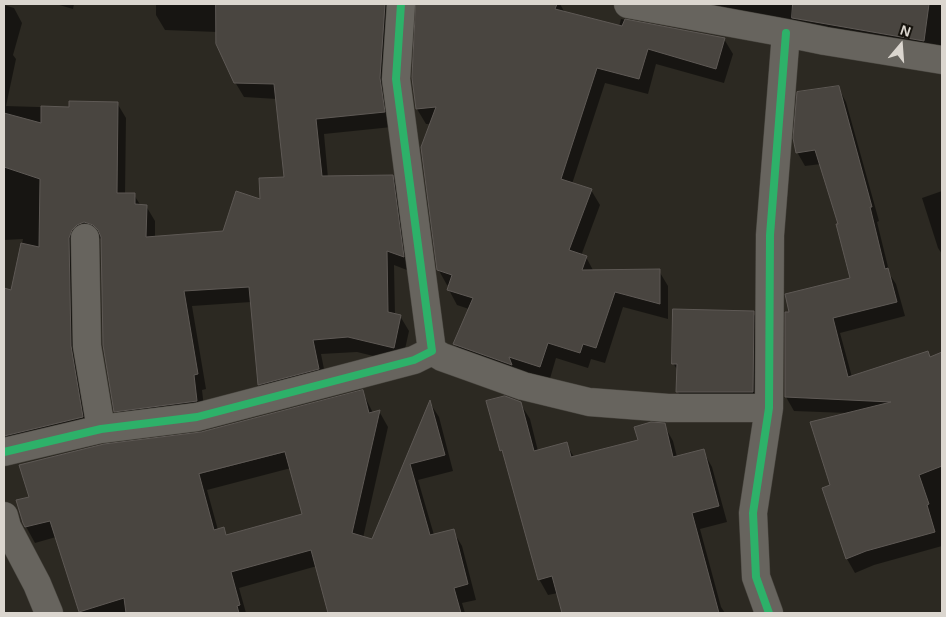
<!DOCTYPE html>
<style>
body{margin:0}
#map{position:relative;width:946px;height:617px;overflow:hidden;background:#2c2922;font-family:Helvetica,sans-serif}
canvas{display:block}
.frame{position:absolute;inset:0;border:5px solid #dbd6cf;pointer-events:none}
.north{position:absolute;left:876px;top:20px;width:50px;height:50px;-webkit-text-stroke:4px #16130d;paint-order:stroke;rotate:18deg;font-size:14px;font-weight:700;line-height:20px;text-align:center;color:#dbd6cf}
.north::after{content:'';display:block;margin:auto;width:18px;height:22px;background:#dbd6cf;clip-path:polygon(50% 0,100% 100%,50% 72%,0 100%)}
</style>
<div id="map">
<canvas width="946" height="617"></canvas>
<div class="frame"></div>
<div class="north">N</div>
</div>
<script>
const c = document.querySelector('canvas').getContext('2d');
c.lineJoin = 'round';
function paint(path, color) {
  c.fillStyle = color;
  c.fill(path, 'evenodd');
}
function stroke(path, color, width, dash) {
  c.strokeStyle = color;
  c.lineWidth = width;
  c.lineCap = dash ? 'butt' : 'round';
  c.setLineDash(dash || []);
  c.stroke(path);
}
paint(new Path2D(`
 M56 4H74L73 9Z
 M156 4H332V7L351 4H391L392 127 324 134 328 178 392 176 401 191 412 272 394 265 395 315 400 316 409 331 402 363 357 352 321 354 327 384 268 399 259 384 251 302 192 306 206 389 202 390 205 416 124 426 115 411 102 239 93 237 91 432 15 450 5 433H4V289L12 291 23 239 4 240V5L14 8 22 23 13 55 16 59 6 106 70 108 117 103 126 118 125 195H134L141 206H146L155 221V238L224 232 285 179 277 99 244 97 235 82 217 32 165 30 156 15Z
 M418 4H560L565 13 619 27 621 19 724 39 733 54 724 83 656 64 648 94 605 83 572 184 591 190 600 205 581 256 586 257 594 272 659 271 668 286V319L623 307 605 363 591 359 588 368 556 358 549 382 464 360 455 344 469 309 457 305 449 290 450 286 447 285 438 269 431 124H426L417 109Z
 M635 4H942V64Z
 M838 87 846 102 879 221 877 222 890 275 896 284 905 316 840 333 852 377 931 358 940 372 942 378V546L874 565 855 573 847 559 824 489 832 486 847 413 794 411 786 397 790 314 851 279 840 225 821 164 805 166 797 152Z
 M942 191V254L938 248 922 198Z
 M753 313 758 320 757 400H682L678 392V371L673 363Z
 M362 391 373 413 379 411 388 427 363 538 373 541 430 403 439 417 453 471 418 480 434 535 453 531 462 546 476 600 462 603 465 613H329L317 566 239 588 246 613H81L56 537 35 543 24 523 31 498 201 433ZM291 468 303 515 227 536 223 529 218 530 207 490Z
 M520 403 530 419 538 451 566 444 574 457 639 440 664 425 673 441 677 457 703 451 712 467 727 522 700 529 721 607 725 613H563L558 593 548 595 539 579 506 459 501 450Z`), '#0007');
const building = new Path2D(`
 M216 4H385L380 78 385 112 316 119 322 176 393 175 404 257 387 251 388 312 401 315 394 348 348 337 313 340 319 369 258 385 249 287 184 291 198 374 194 375 197 401 114 412 103 345 101 237 98 230 93 225 84 222 77 225 72 230 69 238 71 346 83 417 4 436V288L11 290 21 243 39 247 40 179 4 167V113L41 123V106L69 107V101L118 102 117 193H135V204L147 205 146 237 223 231 236 191 260 199 259 178 284 177 274 84 234 83 216 44Z
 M416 4H557L555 9 622 26 625 19 725 38 716 69 648 49 639 79 597 68 561 179 592 189 569 250 587 256 582 270 660 269V304L615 292 596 348 583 344 580 353 548 343 540 367 509 357 512 365 453 344 473 298 447 290 452 275 437 270 421 147 436 107 416 109 412 78Z
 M793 4H929L924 41 792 18Z
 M839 86 872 207H870L885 269 888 268 897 302 833 318 848 377 928 351 930 357 942 352V466L919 475 929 504 927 505 935 532 866 551 846 559 822 488 830 485 810 422 891 402 785 397V312H789L785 294 850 278 836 224H838L815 150 796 153 793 138 797 92Z
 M673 309 754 311 753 392H676L677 364H672Z
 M363 390 369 413 380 410 352 533 372 539 430 400 445 455 410 464 430 535 454 529 468 584 454 588 461 613H328L311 550 231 572 240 605 237 606 239 613H126L124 598 79 612 50 521 25 527 23 523 16 500 29 497 19 465 104 444 201 432ZM285 452 302 514 226 535 224 527 214 530 199 474Z
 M505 396 521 402 534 451 567 442 571 457 638 440 634 427 651 422 665 423 673 457 704 449 719 506 692 513 719 613H562L552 576 538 580 502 450 500 451 486 401Z`);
paint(building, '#494540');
stroke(building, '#5e5955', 1);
const minor = new Path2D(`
 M401 4 396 79 432 351
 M628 4 786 33 825 41 942 60
 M85 238 87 346 101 429
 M432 351 442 357 523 386 589 402 668 408H769
 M4 452 101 429 197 417 414 360 432 351
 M4 516 7 527 37 584 49 613
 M769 613 756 577 753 513 769 408 770 235 786 33`);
stroke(minor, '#48453f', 29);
stroke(minor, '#67645e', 28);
stroke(new Path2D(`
 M4 452 101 429 197 417 414 360 432 351 396 79 401 4
 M769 613 756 577 753 513 769 408 770 235 786 33`), '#2db169', 8);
</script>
